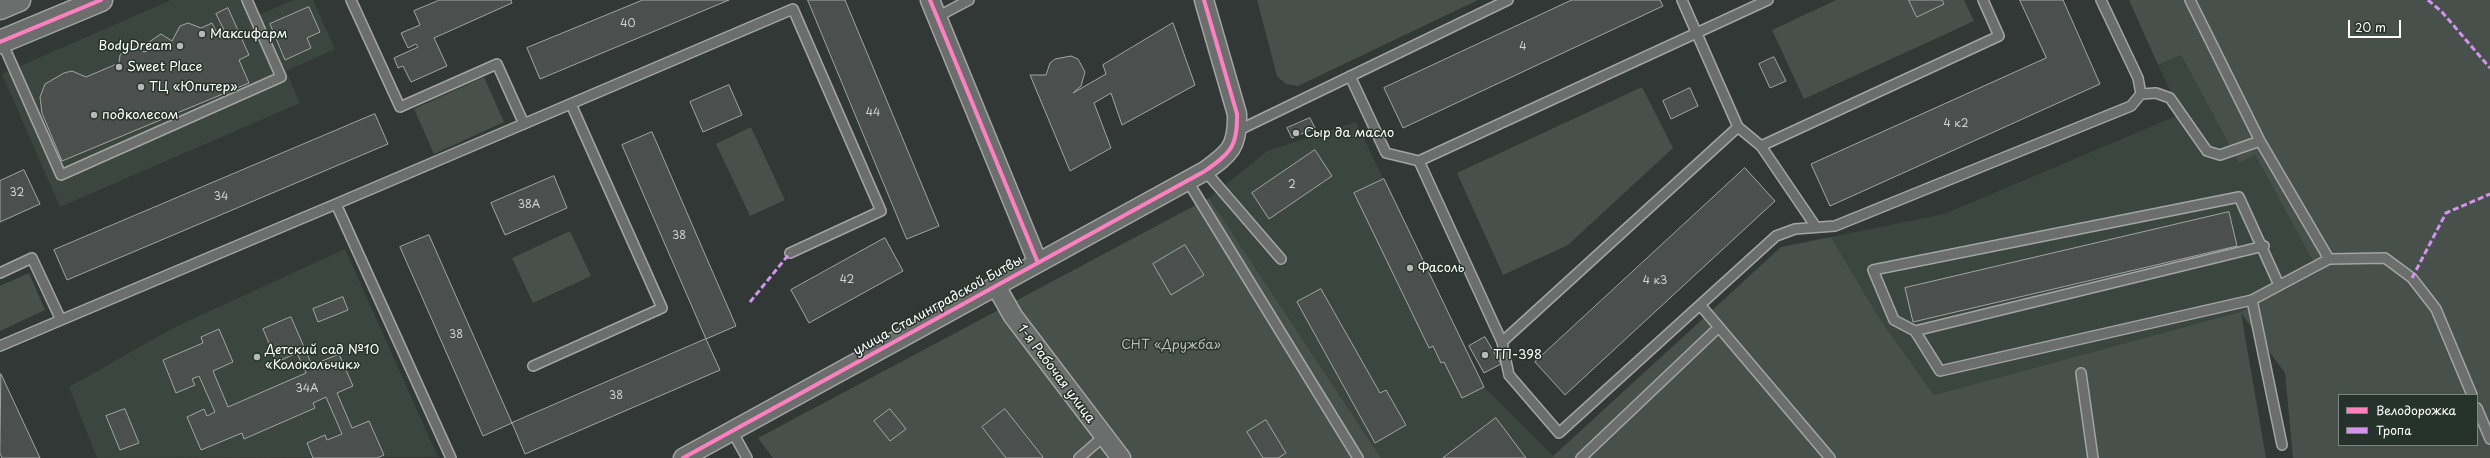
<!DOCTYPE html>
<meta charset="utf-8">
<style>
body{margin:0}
#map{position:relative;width:2490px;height:458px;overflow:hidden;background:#323835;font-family:"Playpen Sans",sans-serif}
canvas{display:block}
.legend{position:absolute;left:2338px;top:394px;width:140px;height:52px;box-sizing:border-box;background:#26332d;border:1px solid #7d8581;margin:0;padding:5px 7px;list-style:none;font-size:12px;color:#fff}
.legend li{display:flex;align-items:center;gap:8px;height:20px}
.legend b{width:20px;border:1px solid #7d8581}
.scale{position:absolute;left:2348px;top:20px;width:53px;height:18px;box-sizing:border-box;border:2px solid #fff;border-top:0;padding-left:5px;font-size:12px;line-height:14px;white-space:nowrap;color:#fff;-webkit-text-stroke:3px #26332d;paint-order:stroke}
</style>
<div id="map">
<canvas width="2490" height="458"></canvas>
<ul class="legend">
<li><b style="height:5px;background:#ff80c0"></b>Велодорожка</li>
<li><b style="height:5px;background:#d193ec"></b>Тропа</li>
</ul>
<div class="scale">20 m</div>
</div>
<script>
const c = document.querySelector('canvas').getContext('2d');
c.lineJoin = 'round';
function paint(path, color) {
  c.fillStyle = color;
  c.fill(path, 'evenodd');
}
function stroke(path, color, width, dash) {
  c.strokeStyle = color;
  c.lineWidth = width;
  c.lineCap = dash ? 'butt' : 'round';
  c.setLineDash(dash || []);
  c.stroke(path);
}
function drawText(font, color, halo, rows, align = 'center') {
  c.font = font + ' "Playpen Sans",sans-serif';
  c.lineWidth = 3;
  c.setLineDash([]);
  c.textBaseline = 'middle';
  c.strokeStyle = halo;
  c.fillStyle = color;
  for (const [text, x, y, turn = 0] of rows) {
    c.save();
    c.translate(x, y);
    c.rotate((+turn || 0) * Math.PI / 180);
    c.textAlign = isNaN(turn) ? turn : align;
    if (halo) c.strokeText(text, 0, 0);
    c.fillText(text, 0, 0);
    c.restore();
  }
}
paint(new Path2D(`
 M171 0H249L256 16 294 0H313L335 49 286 71 300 103 60 207 2 74Z
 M2181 55 2239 163 2255 155 2319 272 2240 312 1934 395 1879 318 1831 237 1944 214 2181 114 2158 65Z
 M1356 122 1484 387 1553 456 1551 458H1381L1209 198 1267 151Z
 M345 249 438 457 97 458 69 387 173 328Z`), '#3b4640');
paint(new Path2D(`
 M1257 0H1478L1298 86 1286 84 1277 76Z
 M1836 0H1964L1974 21 1804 99 1772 30Z
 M2129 0H2490V458H2293L2285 373 2241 313 2266 458H1551L1781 247 1831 237 1879 318 1934 395 2240 312 2319 272 2255 155 2239 163 2181 55 2158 65ZM2339 395H2477V445H2339Z
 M484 77 504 122 434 154 414 109Z
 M1642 87 1673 148 1568 245 1503 275 1457 173Z
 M751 127 785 200 750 216 716 144Z
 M1209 198 1381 458H773L758 438Z
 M570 231 591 276 533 303 512 258Z
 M29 273 45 310 0 331V286Z`), '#47504b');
const building = new Path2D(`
 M440 0H511L512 3 434 38 447 66 411 82 403 66 398 68 394 58 418 47 416 44 408 48 401 33 420 25 414 11Z
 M643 0H729L540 79 527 48Z
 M808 0H845L939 226 907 239Z
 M1572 0H1660L1663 6 1403 128 1384 88Z
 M1909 0H1942L1944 4 1917 17Z
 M2020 0H2063L2100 84 1830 206 1811 164 2046 58Z
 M309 7 320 32 307 38 311 48 285 60 270 24Z
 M228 8 249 55 239 60 249 83 62 161 42 113 40 97 45 84 64 73 72 71 86 77 119 63 120 55 128 47H137L144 52 147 51 149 42 161 34 172 41 180 26 188 23 201 28 212 23 220 39 227 36 216 14Z
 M1173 23 1195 85 1122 125 1111 93 1094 103 1111 148 1070 171 1030 75H1046L1050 63 1055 59 1071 56 1078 59 1085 72 1081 86 1073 93 1106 74 1103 65Z
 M1774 57 1786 81 1770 88 1759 64Z
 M729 85 742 115 703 132 690 102Z
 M1690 88 1698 106 1671 119 1663 101Z
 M375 114 388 144 67 280 54 250Z
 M1310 118 1315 128 1292 138 1287 128Z
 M652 132 736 326 706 339 622 145Z
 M1315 150 1332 176 1269 219 1252 193Z
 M1745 168 1775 201 1565 395 1535 362Z
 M24 170 40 204 0 222V181Z
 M554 176 567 208 505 235 491 203Z
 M1384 179 1484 387 1462 398 1444 362 1441 363 1433 346 1429 348 1354 193Z
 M2229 212 2237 246 1913 322 1905 288Z
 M429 235 512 423 483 436 400 247Z
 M885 238 903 271 809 323 791 290Z
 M1185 245 1204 275 1171 295 1153 264Z
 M1321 289 1380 393 1386 390 1406 425 1375 443 1297 302Z
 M343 297 348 310 318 322 313 309Z
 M291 317 314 370 323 366 322 361 339 354 353 386 337 393 352 428 369 421 384 455 377 458H313L307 443 325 435 327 440 342 434 326 397 313 403 315 408 244 439 242 433 201 450 187 417 204 409 207 416 215 412 199 376 192 379 195 385 176 393 163 360 203 343 201 337 219 329 233 362 213 371 228 407 306 373 297 353 277 362 263 329Z
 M1485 337 1501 364 1484 373 1469 346Z
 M706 339 720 370 525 454 512 423Z
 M1 374 40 458H2L0 453Z
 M125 409 139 443 120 450 106 416Z
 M890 409 906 429 890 441 874 421Z
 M1005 409 1043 457 1041 458H1006L982 427Z
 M1496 418 1526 458H1443Z
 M1266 420 1286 453 1278 458H1263L1247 432Z`);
paint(building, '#4b4f4d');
stroke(building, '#a3a5a4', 1);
const lane = new Path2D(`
 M351 0 400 107 497 64 524 124
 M1682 0 1738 127 1761 146 1816 227
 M2190 0 2260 141 2329 259
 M937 17 969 0
 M2 42 61 175 281 77 247 0
 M1350 76 1386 153 1419 161 1502 342 1509 375 1559 433 1776 236 1795 229 1835 226 2131 106 2141 94 2138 78 2101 0
 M2141 94 2156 93 2170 98 2207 151 2220 155 2260 141
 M1237 131 1508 0
 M1761 146 1999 36 1983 0
 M1419 161 1768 0
 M1205 171 1281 259
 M1187 180 1358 458
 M336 204 793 9 881 211 790 253
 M0 273 32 258 61 320 0 346
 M2252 300 1940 371 1915 331 1894 320 1873 270 2239 197 2279 285
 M1701 306 1830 458
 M61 320 336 204 451 458
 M1915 331 2264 246
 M1502 342 1738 127
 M533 366 662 308 571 104
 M2081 373 2093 458
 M2477 408 2490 439
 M732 431 747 458
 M2282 445 2252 300 2329 259 2385 258 2412 278 2436 309 2472 395
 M1079 458 1103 437
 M1581 458 1719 327`);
const street = new Path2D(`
 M930 0 1038 263
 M996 286 1013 316 1121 458
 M683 458 1205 171C1230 153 1238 147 1237 114L1204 0`);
const secondary = new Path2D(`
 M0 8 19 0
 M0 42 101 0`);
stroke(lane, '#a3a5a4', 12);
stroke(street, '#a3a5a4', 21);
stroke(secondary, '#a3a5a4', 25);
stroke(lane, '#6b6e6d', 9);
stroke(street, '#6b6e6d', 18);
stroke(secondary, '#6b6e6d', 22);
stroke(new Path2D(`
 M2428 0 2442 12 2490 68
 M2412 278 2446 213 2490 194
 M750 302 790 253`), '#d193ec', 3, [6, 3]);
stroke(new Path2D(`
 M930 0 1038 263
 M0 42 101 0
 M683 458 1205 171C1230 153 1238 147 1237 114L1204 0`), '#ff80c0', 4);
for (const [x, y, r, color] of [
 [202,34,4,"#b7b9b8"],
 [180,46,4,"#b7b9b8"],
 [119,67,4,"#b7b9b8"],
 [141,87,4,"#b7b9b8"],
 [94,115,4,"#b7b9b8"],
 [1296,133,4,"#b7b9b8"],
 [1410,268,4,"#b7b9b8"],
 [1485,355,4,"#b7b9b8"],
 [257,357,4,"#b7b9b8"]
]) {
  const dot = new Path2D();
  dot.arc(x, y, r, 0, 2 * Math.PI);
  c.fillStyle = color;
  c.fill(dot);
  stroke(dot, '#26332d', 1.5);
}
drawText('11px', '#d2d3d2', null, [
 ["40",628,24],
 ["4",1523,47],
 ["44",873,113],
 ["4 к2",1956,124],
 ["2",1292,185],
 ["32",17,193],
 ["34",221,197],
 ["38А",529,205],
 ["38",679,236],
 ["42",847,280],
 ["4 к3",1655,281],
 ["38",456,335],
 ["34А",307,389],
 ["38",616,396]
]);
drawText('13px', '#fff', '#26332d', [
 ["Максифарм",210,34],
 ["BodyDream",172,46,"right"],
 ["Sweet Place",127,67],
 ["ТЦ «Юпитер»",149,87],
 ["подколесом",102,115],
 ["Сыр да масло",1304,133],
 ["Фасоль",1418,268],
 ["Детский сад №10",265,350],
 ["«Колокольчик»",265,365],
 ["ТП-398",1493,355]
], 'left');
drawText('13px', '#fff', '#26332d', [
 ["улица Сталинградской Битвы",938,306,-29],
 ["1-я Рабочая улица",1056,374,53]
]);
drawText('13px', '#b7bbb9', '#26332d', [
 ["СНТ «Дружба»",1171,345]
]);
</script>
